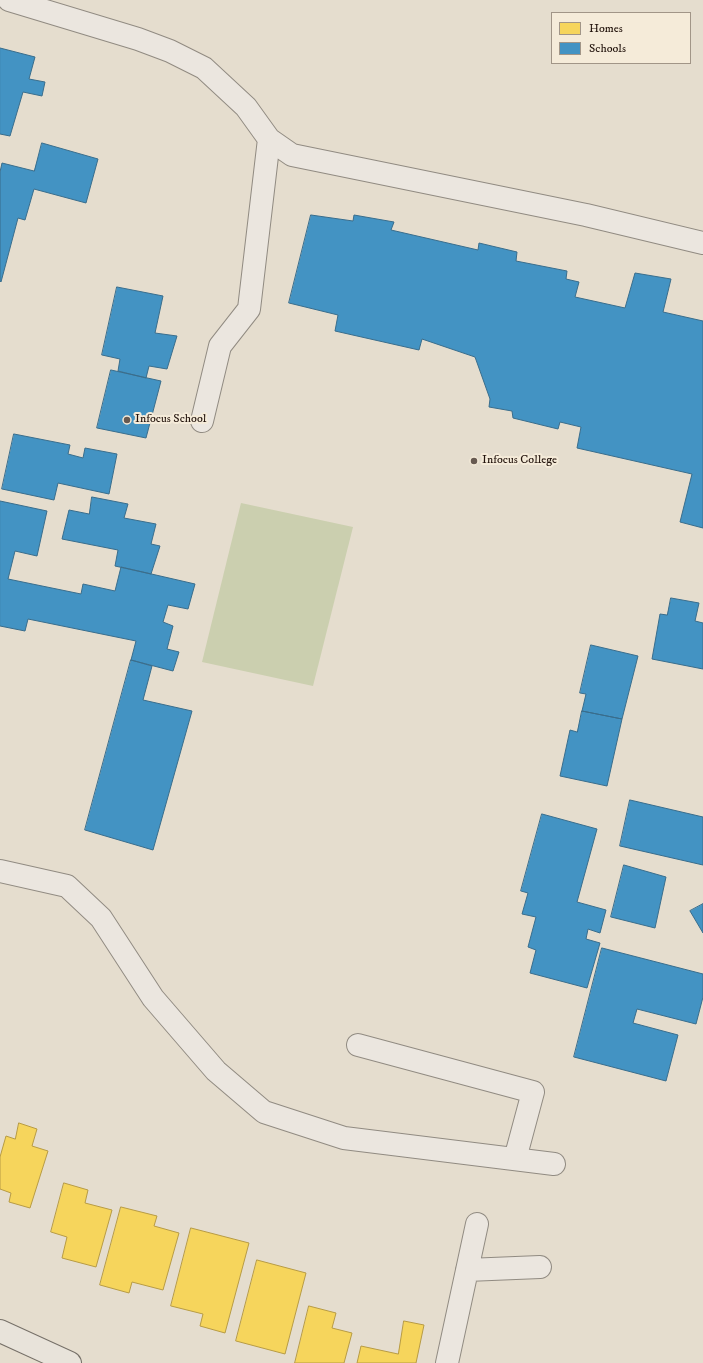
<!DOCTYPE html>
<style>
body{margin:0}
#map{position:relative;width:703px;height:1363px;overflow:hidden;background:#e5ddce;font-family:"IM FELL DW Pica",serif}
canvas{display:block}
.legend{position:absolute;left:551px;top:12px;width:140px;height:52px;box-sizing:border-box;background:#f5ebd9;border:1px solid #a19587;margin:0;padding:5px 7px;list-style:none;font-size:12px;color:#23140d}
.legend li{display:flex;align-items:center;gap:8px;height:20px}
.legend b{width:20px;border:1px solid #a19587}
</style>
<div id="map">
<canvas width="703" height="1363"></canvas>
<ul class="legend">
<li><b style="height:11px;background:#f6d55c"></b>Homes</li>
<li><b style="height:11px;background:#4393c3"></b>Schools</li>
</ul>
</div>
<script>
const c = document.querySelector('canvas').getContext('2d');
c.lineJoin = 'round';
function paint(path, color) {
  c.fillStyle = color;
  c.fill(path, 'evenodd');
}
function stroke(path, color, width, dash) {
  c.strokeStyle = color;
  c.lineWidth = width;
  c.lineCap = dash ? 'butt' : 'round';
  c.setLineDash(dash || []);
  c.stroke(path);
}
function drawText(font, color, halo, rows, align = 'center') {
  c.font = font + ' "IM FELL DW Pica",serif';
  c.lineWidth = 4;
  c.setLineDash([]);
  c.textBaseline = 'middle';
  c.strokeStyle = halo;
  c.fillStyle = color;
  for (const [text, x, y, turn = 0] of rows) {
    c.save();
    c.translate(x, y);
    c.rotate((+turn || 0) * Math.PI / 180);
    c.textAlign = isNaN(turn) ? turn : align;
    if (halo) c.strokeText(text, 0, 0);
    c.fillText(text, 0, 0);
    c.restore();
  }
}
paint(new Path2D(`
 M241 503 353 527 313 686 202 662Z`), '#cbcfaf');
const homes = new Path2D(`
 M19 1123 37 1129 32 1146 48 1151 30 1208 9 1202 11 1193 0 1189V1157L6 1136 15 1139Z
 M64 1183 88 1190 85 1203 112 1210 96 1267 62 1258 67 1237 51 1232Z
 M121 1207 157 1216 154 1226 179 1233 163 1290 132 1282 129 1293 100 1285Z
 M191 1228 249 1243 225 1333 200 1326 203 1314 171 1306Z
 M257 1260 306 1273 285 1354 236 1341Z
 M309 1306 336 1313 332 1328 352 1333 344 1363H295Z
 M404 1321 424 1325 416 1363H357L361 1346 398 1354Z`);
paint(homes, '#f6d55c');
stroke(homes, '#b79b44', 1);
const schools = new Path2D(`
 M0 48 35 57 29 79 45 82 42 96 23 92 10 136 0 134Z
 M42 143 98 159 86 203 34 189 25 220 18 218 1 282 0 281V172L2 163 34 171Z
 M311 215 353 221 354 215 394 222 391 230 478 250 479 243 517 252 516 261 567 271 566 279 579 282 575 297 625 308 635 273 671 279 663 312 703 321V528L680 522 692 474 577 448 581 427 560 422 558 429 513 418 512 411 489 407 490 399 475 357 422 339 419 350 335 331 338 315 289 303Z
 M117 287 163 296 155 333 177 336 167 369 149 366 146 378 118 371 120 359 102 355Z
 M111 370 161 381 146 438 97 428Z
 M14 434 70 445 68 454 83 458 85 448 117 454 109 494 58 483 54 500 2 489Z
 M92 497 128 504 124 518 156 524 151 544 160 546 151 574 115 566 118 550 62 539 69 510 89 514Z
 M0 501 47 511 37 556 15 551 8 579 81 594 83 584 115 591 121 567 195 584 188 609 168 605 163 622 173 626 167 649 179 652 173 671 131 660 136 641 28 619 25 631 0 626Z
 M671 598 699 603 695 621 703 623V669L652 659 660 614 667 615Z
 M591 645 638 656 622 719 582 711 586 694 580 693Z
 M131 660 152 666 143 700 192 711 153 850 85 830Z
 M582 711 622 719 607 786 560 776 570 730 577 732Z
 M630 800 703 817V865L620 846Z
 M542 814 597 829 577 902 606 910 600 933 588 929 586 939 600 943 587 988 530 973 536 950 528 947 536 917 522 914 528 893 521 891Z
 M624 865 666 877 655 928 611 917Z
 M703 904V933L690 911Z
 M602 948 703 974V997L696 1024 637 1009 633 1023 678 1035 666 1081 574 1057Z`);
paint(schools, '#4393c3');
stroke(schools, '#396d8c', 1);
const minor = new Path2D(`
 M9 0 138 39 170 51 204 68 246 107 269 139 292 155 586 215 703 243
 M202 421 220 346 249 309 269 139
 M0 871 67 886 101 918 153 998 216 1071 264 1112 344 1138 554 1164
 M358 1045 533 1092 515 1159
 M467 1270 540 1267
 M447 1363 477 1224`);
const major = new Path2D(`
 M0 1331 70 1363`);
stroke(minor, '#918b82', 24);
stroke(major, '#767068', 24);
stroke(minor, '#ebe6df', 22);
stroke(major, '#e8e3da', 22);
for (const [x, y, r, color] of [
 [127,420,4,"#675a51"],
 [474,461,4,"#675a51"]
]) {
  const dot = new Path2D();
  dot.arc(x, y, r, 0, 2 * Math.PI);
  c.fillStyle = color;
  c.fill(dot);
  stroke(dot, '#f5ebd9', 1.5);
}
drawText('12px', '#23140d', '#f5ebd9', [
 ["Infocus School",135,420],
 ["Infocus College",482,461]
], 'left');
</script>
